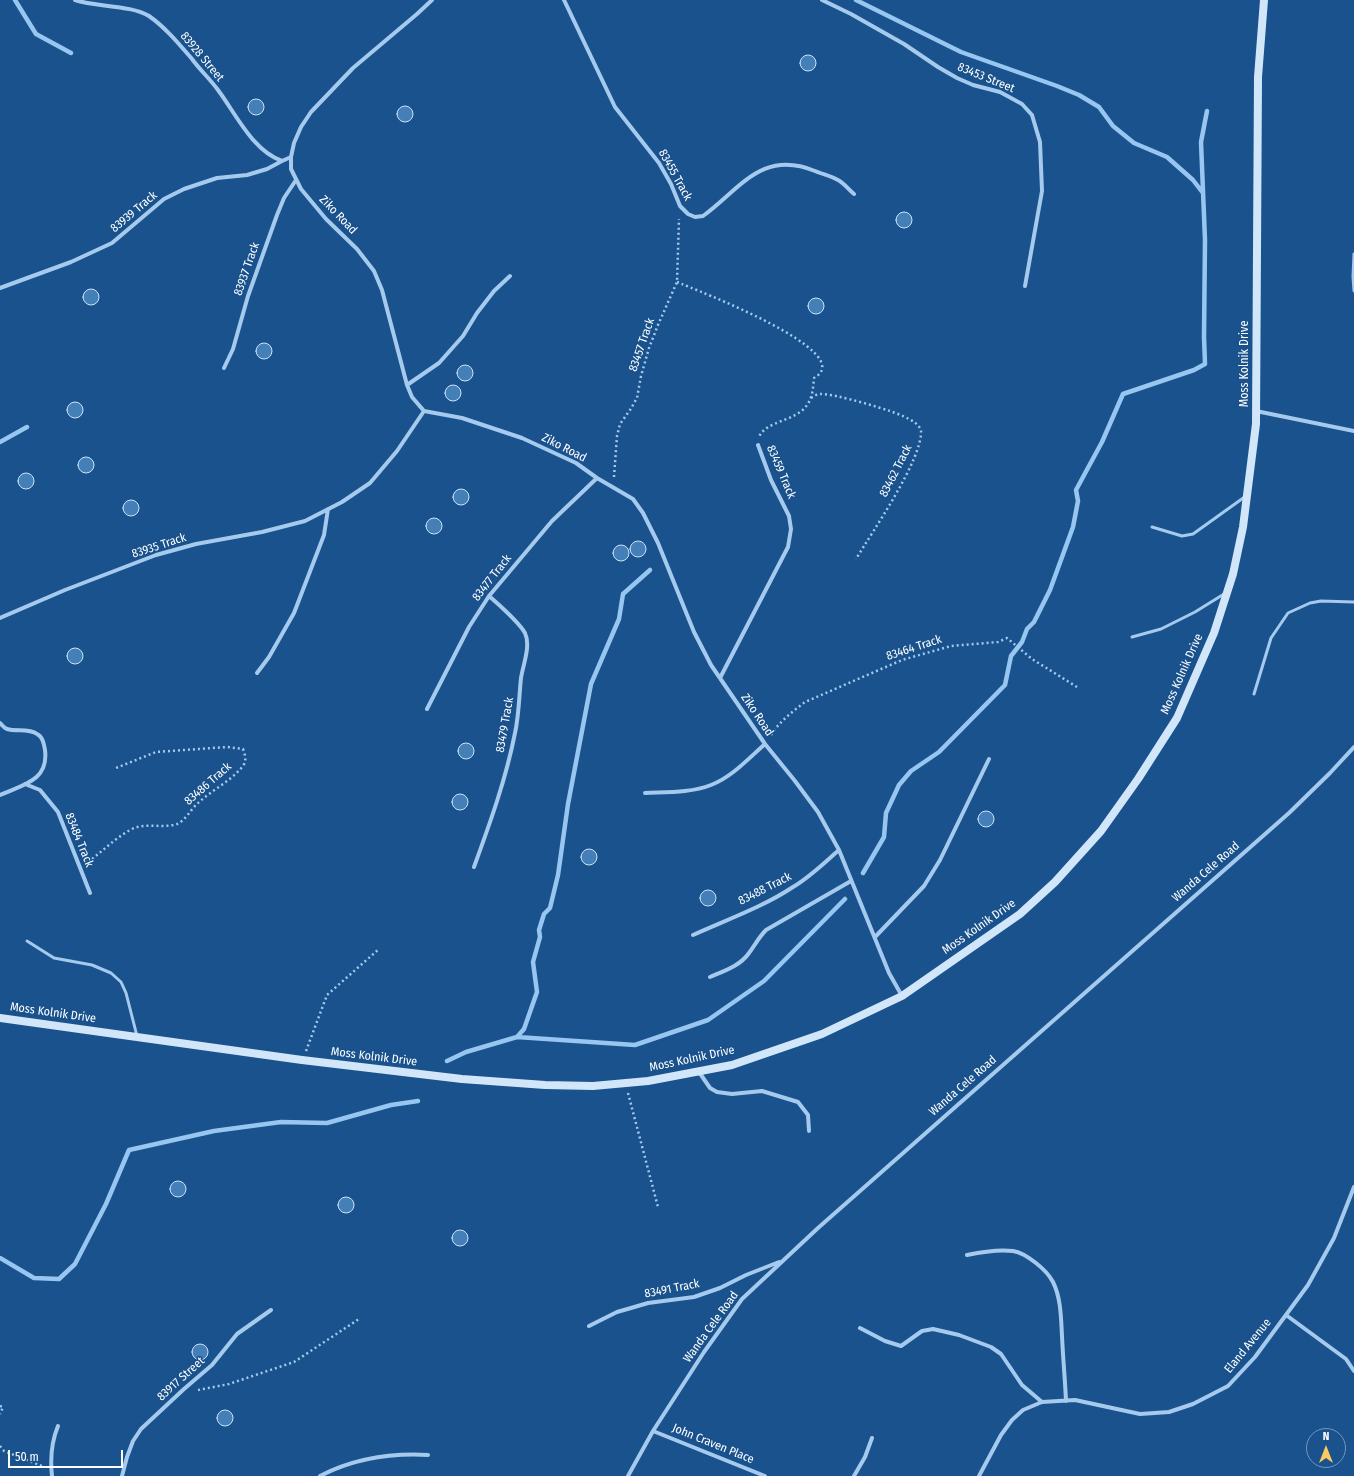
<!DOCTYPE html>
<style>
body{margin:0}
#map{position:relative;width:1354px;height:1476px;overflow:hidden;background:#19528d;font-family:"Fira Sans Condensed",sans-serif}
canvas{display:block}
.north{position:absolute;left:1306px;top:1428px;width:40px;height:40px;box-sizing:border-box;background:#19528d;border:1px solid #7597bb;border-radius:50%;rotate:0deg;font-size:11px;font-weight:700;line-height:16px;text-align:center;color:#fff}
.north::after{content:'';display:block;margin:auto;width:14px;height:18px;background:#ffc962;clip-path:polygon(50% 0,100% 100%,50% 72%,0 100%)}
.scale{position:absolute;left:8px;top:1450px;width:115px;height:18px;box-sizing:border-box;border:2px solid #fff;border-top:0;padding-left:5px;font-size:12px;line-height:14px;white-space:nowrap;color:#fff;-webkit-text-stroke:3px #19528d;paint-order:stroke}
</style>
<div id="map">
<canvas width="1354" height="1476"></canvas>
<div class="north">N</div>
<div class="scale">50 m</div>
</div>
<script>
const c = document.querySelector('canvas').getContext('2d');
c.lineJoin = 'round';
function stroke(path, color, width, dash) {
  c.strokeStyle = color;
  c.lineWidth = width;
  c.lineCap = dash ? 'butt' : 'round';
  c.setLineDash(dash || []);
  c.stroke(path);
}
function paint(path, color) {
  c.fillStyle = color;
  c.fill(path, 'evenodd');
}
function drawText(font, color, halo, rows, align = 'center') {
  c.font = font + ' "Fira Sans Condensed",sans-serif';
  c.lineWidth = 3;
  c.setLineDash([]);
  c.textBaseline = 'middle';
  c.strokeStyle = halo;
  c.fillStyle = color;
  for (const [text, x, y, turn = 0] of rows) {
    c.save();
    c.translate(x, y);
    c.rotate((+turn || 0) * Math.PI / 180);
    c.textAlign = isNaN(turn) ? turn : align;
    if (halo) c.strokeText(text, 0, 0);
    c.fillText(text, 0, 0);
    c.restore();
  }
}
stroke(new Path2D(`
 M15 0 36 34 71 53
 M856 0 961 52 1057 86 1079 95 1099 107 1113 126 1134 143 1167 157 1193 180 1203 193
 M0 442 27 427
 M863 873 884 837 886 813 899 785 911 771 939 752 1005 685 1011 656 1022 642 1027 629 1034 622 1050 590 1073 527 1078 501 1076 490 1102 442 1123 394 1194 370 1205 364 1204 337 1205 240 1201 142 1207 111
 M517 1037 524 1029 537 992 533 962 540 937 539 930 544 914 550 908 558 875 568 804 591 684 619 619 623 594 650 570
 M447 1061 466 1052 517 1037 635 1045 708 1020 764 981 845 899
 M0 1258 34 1278 59 1279 75 1264 106 1204 129 1150 214 1131 281 1122 327 1123 391 1105 418 1101`), '#97c6f1', 4.5);
const building = new Path2D(`
 M800 63a8 8 0 1 1 16 0a8 8 0 1 1-16 0Z
 M248 107a8 8 0 1 1 16 0a8 8 0 1 1-16 0Z
 M397 114a8 8 0 1 1 16 0a8 8 0 1 1-16 0Z
 M896 220a8 8 0 1 1 16 0a8 8 0 1 1-16 0Z
 M83 297a8 8 0 1 1 16 0a8 8 0 1 1-16 0Z
 M808 306a8 8 0 1 1 16 0a8 8 0 1 1-16 0Z
 M256 351a8 8 0 1 1 16 0a8 8 0 1 1-16 0Z
 M457 373a8 8 0 1 1 16 0a8 8 0 1 1-16 0Z
 M445 393a8 8 0 1 1 16 0a8 8 0 1 1-16 0Z
 M67 410a8 8 0 1 1 16 0a8 8 0 1 1-16 0Z
 M78 465a8 8 0 1 1 16 0a8 8 0 1 1-16 0Z
 M18 481a8 8 0 1 1 16 0a8 8 0 1 1-16 0Z
 M453 497a8 8 0 1 1 16 0a8 8 0 1 1-16 0Z
 M123 508a8 8 0 1 1 16 0a8 8 0 1 1-16 0Z
 M426 526a8 8 0 1 1 16 0a8 8 0 1 1-16 0Z
 M630 549a8 8 0 1 1 16 0a8 8 0 1 1-16 0Z
 M613 553a8 8 0 1 1 16 0a8 8 0 1 1-16 0Z
 M67 656a8 8 0 1 1 16 0a8 8 0 1 1-16 0Z
 M458 751a8 8 0 1 1 16 0a8 8 0 1 1-16 0Z
 M452 802a8 8 0 1 1 16 0a8 8 0 1 1-16 0Z
 M978 819a8 8 0 1 1 16 0a8 8 0 1 1-16 0Z
 M581 857a8 8 0 1 1 16 0a8 8 0 1 1-16 0Z
 M700 898a8 8 0 1 1 16 0a8 8 0 1 1-16 0Z
 M170 1189a8 8 0 1 1 16 0a8 8 0 1 1-16 0Z
 M338 1205a8 8 0 1 1 16 0a8 8 0 1 1-16 0Z
 M452 1238a8 8 0 1 1 16 0a8 8 0 1 1-16 0Z
 M192 1352a8 8 0 1 1 16 0a8 8 0 1 1-16 0Z
 M217 1418a8 8 0 1 1 16 0a8 8 0 1 1-16 0Z`);
paint(building, '#457fb8');
stroke(building, '#cbe3fa', 1);
stroke(new Path2D(`
 M677 282C693 289 861 352 814 378 813 387 813 397 807 405 797 421 765 421 759 437
 M811 398C814 396 817 394 820 394 833 393 895 411 907 418 913 421 918 424 921 430 923 459 872 532 856 559
 M614 477 617 436 620 424 630 410 637 398 641 376 649 348 658 325 677 282 679 219
 M771 735C779 722 792 712 805 702L902 660 951 646 998 642 1007 638 1032 659 1077 687
 M88 862C103 851 115 838 132 829 146 822 162 829 177 824 185 821 191 809 198 803 212 790 231 781 243 766 247 760 245 755 243 749L227 747 156 752 116 768
 M306 1051 327 995 379 949
 M628 1093 658 1207
 M198 1390 229 1384 294 1362 359 1319
 M0 1406 3 1407 0 1414
 M0 1446 4 1451 42 1466`), '#a5caee', 2.5, [2, 3]);
stroke(new Path2D(`
 M1354 254 1353 277 1354 291
 M1152 527 1182 536 1193 534 1246 496
 M1132 637 1161 629 1195 612 1224 594
 M1254 694 1271 638 1288 613 1310 603 1321 601 1354 602
 M27 941 54 958 92 965 111 973 121 982 126 993 137 1036`), '#a5caee', 3);
stroke(new Path2D(`
 M75 0C96 7 131 5 149 16 166 28 179 44 192 59 200 70 210 79 218 90 236 114 252 150 282 161L291 157
 M432 0 417 14 353 68 311 112 301 127 294 143 291 157V169L301 189 326 219 357 249 374 271 382 290 407 385 412 397 424 411 462 418 522 438 576 463 597 478 633 499 643 513 658 543 694 632 711 665 765 744 795 781 818 812 839 850 889 973 902 996
 M564 0 615 107 659 163 671 184 680 206 688 214 695 217 703 216C740 189 762 149 815 171 822 174 831 176 838 180 844 183 849 190 854 194
 M822 0 851 14 904 44 938 67 957 78 973 85 1000 92 1022 104 1032 115 1040 142 1042 191 1025 286
 M0 288 71 262 112 243 164 199 184 189 217 178 247 175 267 169 282 161
 M224 368 233 349 248 296 277 215 284 198 296 180
 M407 385 439 363 463 336 477 313 494 291 510 276
 M1256 411 1354 431
 M0 618 65 590 156 555 196 544 262 532 305 521 342 502 370 483 397 451 424 411
 M257 673 269 657 294 613 324 535 328 509
 M720 678 788 547 791 529 789 516 771 480 758 445
 M427 709 469 627 489 596 552 521 597 478
 M0 723C2 725 4 728 7 729 16 732 29 728 37 734 43 737 44 744 45 750 49 781 22 785 0 795
 M25 784 40 790 58 812 90 893
 M645 793C666 792 691 793 711 785 732 777 749 758 765 744
 M474 867C490 823 506 779 515 733 519 715 519 697 521 678 523 665 531 646 525 633 518 621 499 605 489 596
 M693 935C726 920 763 907 793 887 810 877 824 863 839 850
 M875 937 924 886 940 860 989 759
 M710 977C724 971 740 966 749 953 755 945 759 937 766 930L851 881
 M699 1072 710 1088 717 1092 732 1094 762 1091 798 1102 808 1115 809 1131
 M967 1255C981 1252 998 1249 1013 1251 1026 1253 1047 1270 1053 1282 1061 1298 1061 1318 1062 1336 1063 1358 1065 1379 1066 1401
 M1286 1315 1346 1359 1354 1371
 M589 1326 617 1312 631 1308 648 1303 694 1297 720 1288 746 1275 779 1262
 M860 1328 885 1341 901 1346 922 1331 933 1329 959 1335 991 1347 1001 1354 1022 1385 1042 1402
 M653 1431 765 1476
 M52 1476C50 1458 51 1443 58 1426
 M122 1476 127 1457 133 1441 141 1429 184 1389 212 1365 237 1334 271 1310
 M320 1476C353 1459 391 1453 428 1455
 M628 1476 653 1431 704 1352 742 1299 818 1228 1289 813 1330 773 1354 747
 M854 1476 865 1457 872 1438
 M979 1476 1001 1435 1012 1420 1023 1410 1042 1402 1075 1400 1140 1414 1169 1412 1193 1404 1228 1386 1255 1357 1308 1285 1334 1238 1354 1187`), '#a5caee', 4);
stroke(new Path2D(`
 M0 1018 302 1060 462 1079 545 1085 593 1086 648 1081 732 1065 822 1034 902 996 1020 914 1055 882 1101 831 1138 779 1177 718 1214 633 1233 574 1243 527 1256 424 1258 77 1264 0`), '#d2e6fa', 8);
drawText('12px', '#fff', '#19528d', [
 ["83928 Street",202,57,50],
 ["83453 Street",986,78,22],
 ["83455 Track",675,175,61],
 ["83939 Track",134,212,-40],
 ["Ziko Road",338,215,46],
 ["83937 Track",247,269,-71],
 ["83457 Track",642,345,-71],
 ["Moss Kolnik Drive",1245,364,-90],
 ["Ziko Road",564,448,27],
 ["83462 Track",896,471,-63],
 ["83459 Track",781,472,67],
 ["83935 Track",159,546,-18],
 ["83477 Track",492,578,-52],
 ["83464 Track",914,648,-18],
 ["Moss Kolnik Drive",1182,674,-66],
 ["Ziko Road",757,715,56],
 ["83479 Track",505,725,-80],
 ["83486 Track",208,784,-41],
 ["83484 Track",79,840,68],
 ["Wanda Cele Road",1206,872,-41],
 ["83488 Track",765,889,-27],
 ["Moss Kolnik Drive",979,927,-35],
 ["Moss Kolnik Drive",53,1013,8],
 ["Moss Kolnik Drive",374,1057,7],
 ["Moss Kolnik Drive",692,1059,-12],
 ["Wanda Cele Road",963,1086,-41],
 ["83491 Track",672,1289,-11],
 ["Wanda Cele Road",711,1327,-54],
 ["Eland Avenue",1248,1346,-51],
 ["83917 Street",181,1379,-42],
 ["John Craven Place",713,1444,22]
]);
</script>
